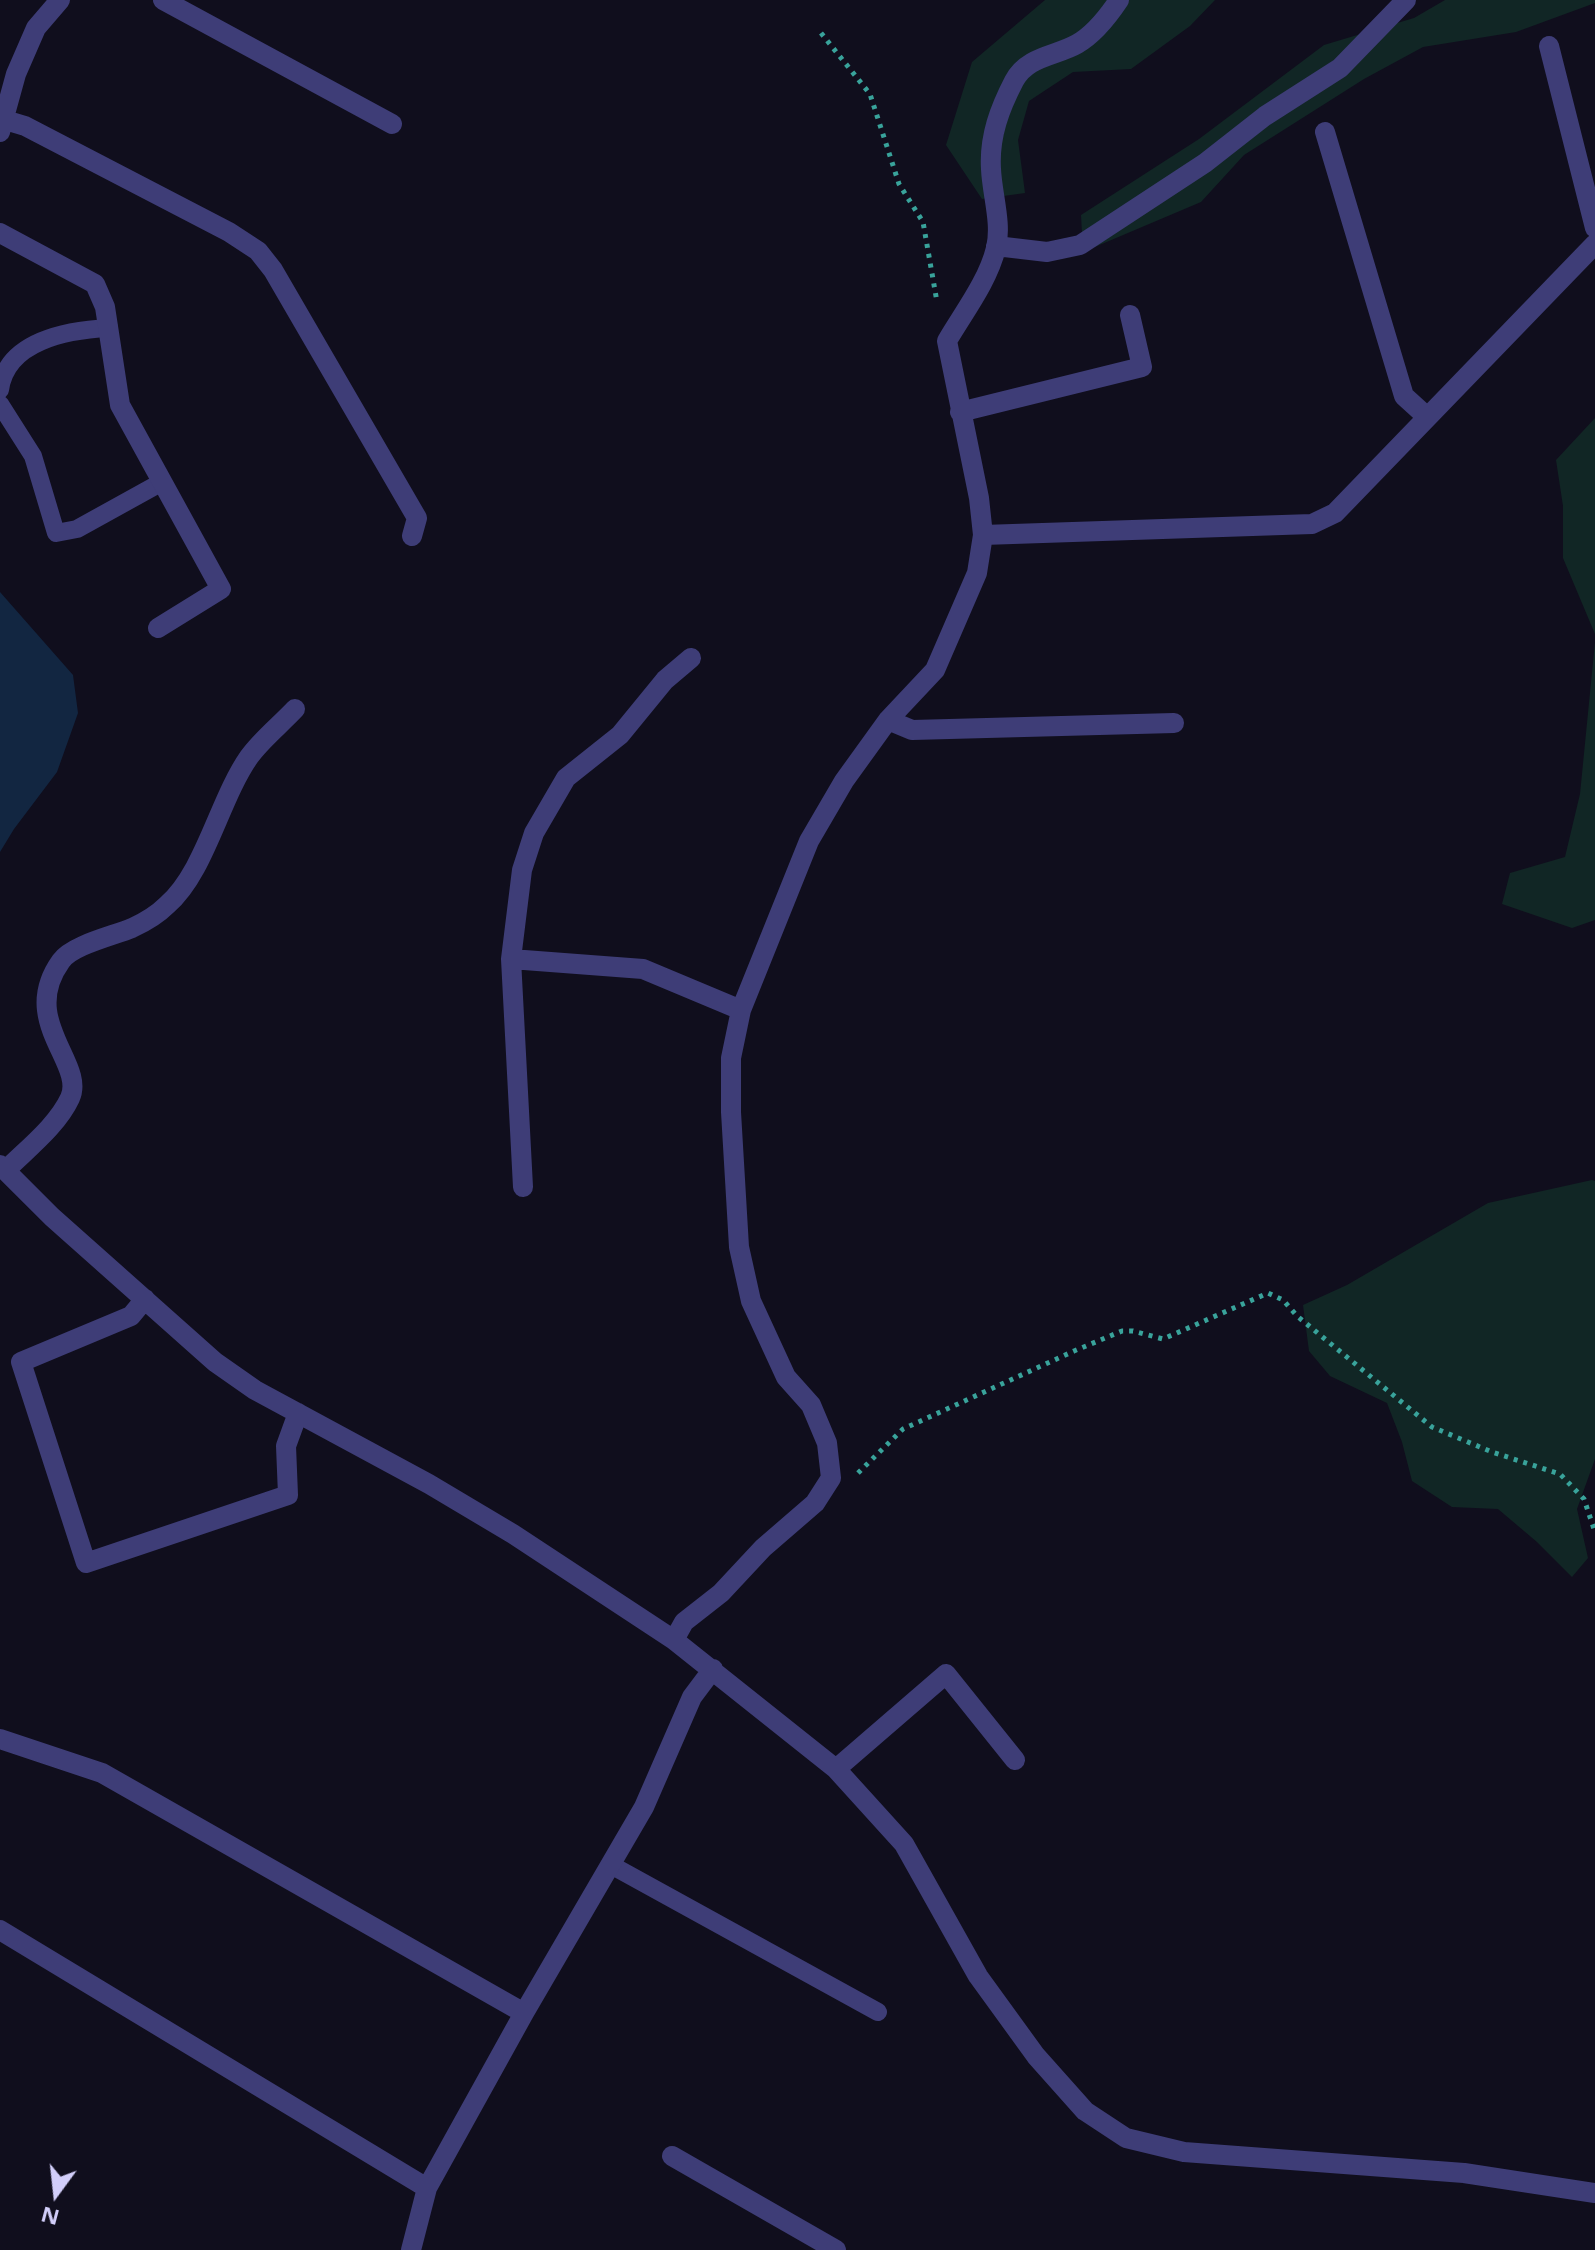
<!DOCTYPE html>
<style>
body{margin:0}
#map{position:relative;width:1595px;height:2250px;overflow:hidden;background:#100e1d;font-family:"Open Sans",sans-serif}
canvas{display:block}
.north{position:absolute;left:16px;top:2154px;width:80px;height:80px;-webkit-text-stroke:6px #100e1d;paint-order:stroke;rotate:195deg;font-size:22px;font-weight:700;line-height:32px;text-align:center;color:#d2cefa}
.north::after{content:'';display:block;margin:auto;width:28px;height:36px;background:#d2cefa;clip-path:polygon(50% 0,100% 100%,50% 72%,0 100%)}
</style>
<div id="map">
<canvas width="1595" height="2250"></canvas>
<div class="north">N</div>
</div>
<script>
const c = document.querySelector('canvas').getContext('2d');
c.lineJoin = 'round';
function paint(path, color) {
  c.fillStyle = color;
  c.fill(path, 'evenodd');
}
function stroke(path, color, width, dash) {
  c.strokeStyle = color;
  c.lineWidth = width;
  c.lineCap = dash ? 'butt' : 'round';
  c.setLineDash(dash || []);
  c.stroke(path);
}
paint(new Path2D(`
 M1045 0H1215L1190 26 1131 69 1073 72 1029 101 1018 140 1025 193 982 199 946 145 972 62Z
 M1445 0H1595V3L1516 32 1423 47 1364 79 1244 155 1201 202 1083 252 1081 215 1199 139 1324 45 1414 18Z
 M1595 418V634L1563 558V506L1556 460Z
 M1595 642V920L1572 928 1502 904 1510 873 1565 857 1580 794Z
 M1592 1180 1595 1181V1459L1577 1509 1588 1558 1572 1577 1537 1542 1498 1509 1452 1507 1412 1481 1402 1442 1387 1403 1330 1376 1309 1351 1303 1305 1347 1285 1488 1203Z`), '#112625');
paint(new Path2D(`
 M0 592 73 675 78 713 57 772 14 829 0 852Z`), '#122641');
stroke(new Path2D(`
 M821 33 870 94 899 184 923 222 937 302
 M858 1473 903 1429 1074 1351 1122 1331H1133L1163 1339 1268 1293 1283 1300 1297 1316 1432 1427 1492 1452 1560 1474 1584 1499 1595 1532`), '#39a39b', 5, [4, 6]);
stroke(new Path2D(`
 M0 390C6 341 67 330 109 328
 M0 404 33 456 56 533 77 529 162 482
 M611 1865 878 2012`), '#3e3d77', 18);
stroke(new Path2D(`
 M163 0 392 124
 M1549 46 1595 228
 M5 120 25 126 229 232 258 251 273 270 417 518 412 536
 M0 132 16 74 36 28 60 0
 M1325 132 1404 396 1426 416
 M0 233 95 284 105 307 120 405 221 589 158 628
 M996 246 1047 252 1080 245 1205 163 1265 116 1340 68 1406 0
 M960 412 1142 367 1130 315
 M983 535 1312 524 1335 513 1595 244
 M888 720 912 730 1174 723
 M511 959 522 870 534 833 566 778 620 735 665 680 691 658
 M0 1165 52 1217 215 1362 255 1390 429 1484 513 1534 674 1640 836 1769 904 1844 978 1976 1036 2056 1085 2111 1126 2138 1184 2152 1464 2173 1595 2193
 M6 1170C27 1149 57 1126 70 1098 86 1063 18 1021 61 961 72 945 113 936 132 928 143 923 158 914 167 905 205 872 219 800 249 757 261 740 280 725 295 709
 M523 1187 511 959 643 969 741 1010
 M145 1299 131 1316 21 1362 86 1563 288 1495 286 1446 298 1413
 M674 1640 684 1622 721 1593 763 1548 815 1503 831 1478 827 1443 811 1405 786 1377 751 1301 739 1247 731 1112V1058L741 1010 809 841 844 781 888 720 935 670 977 573 983 535 979 498 947 341C964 312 988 281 996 248 1002 223 992 194 991 169 989 136 1000 108 1014 81 1027 56 1056 56 1077 44 1093 35 1109 15 1119 0
 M0 1739 102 1773 524 2013
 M836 1769 946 1674 1015 1760
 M0 1930 427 2188
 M672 2156 836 2250
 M411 2250 427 2188 524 2013 644 1807 692 1697 713 1669`), '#3e3d77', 20);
</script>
